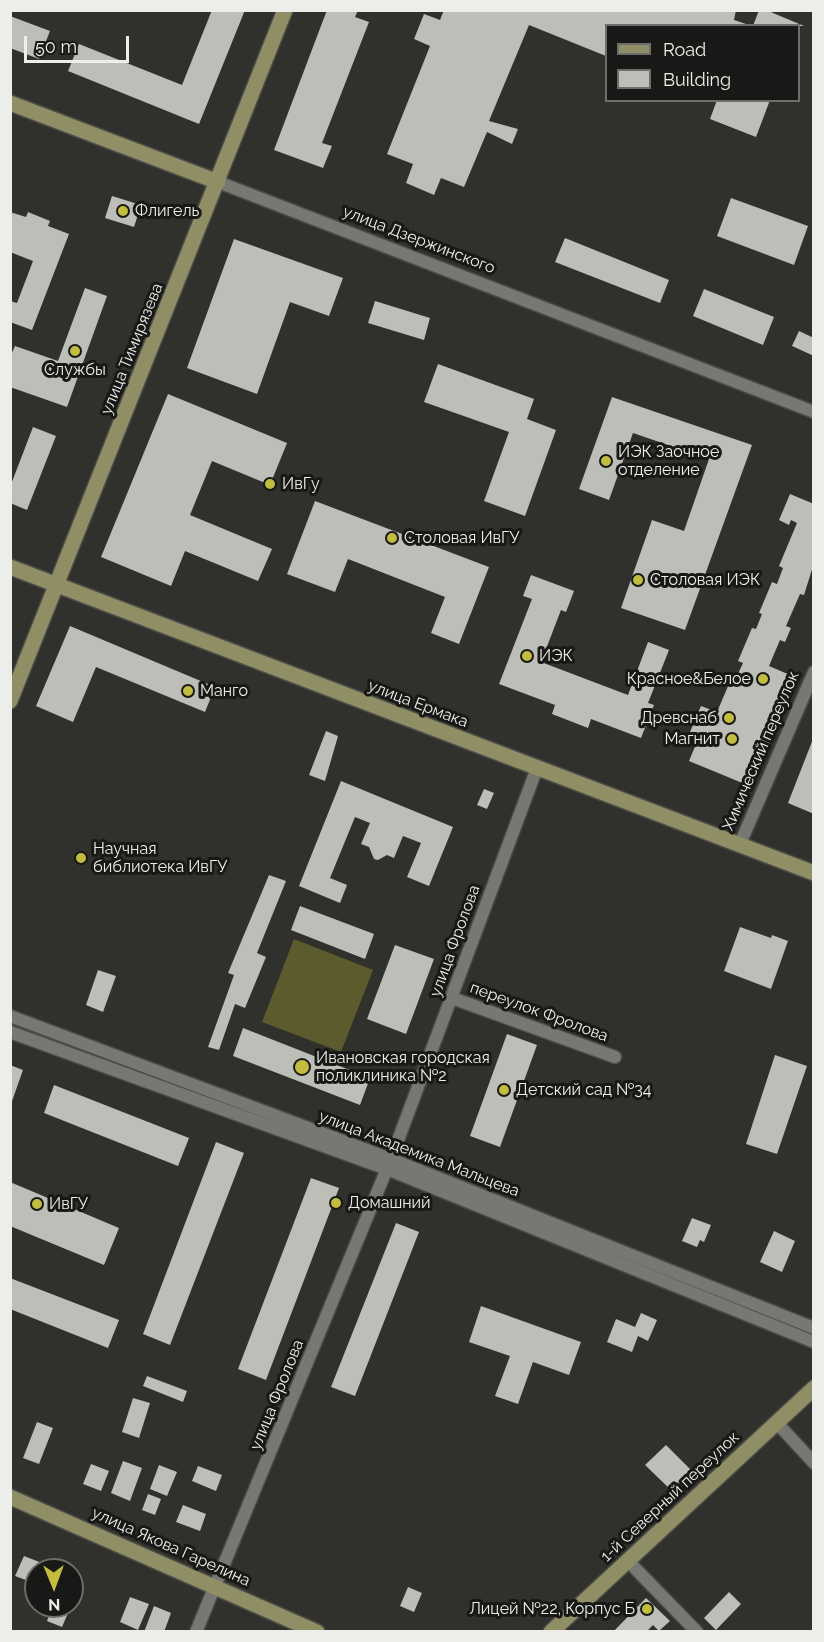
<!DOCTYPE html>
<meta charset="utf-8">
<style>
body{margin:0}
#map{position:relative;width:824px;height:1642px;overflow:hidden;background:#30302c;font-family:Raleway,sans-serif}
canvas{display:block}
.frame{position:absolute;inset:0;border:12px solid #ededea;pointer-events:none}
.legend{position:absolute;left:605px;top:24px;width:195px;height:78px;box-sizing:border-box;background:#181816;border:2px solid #6d6d6b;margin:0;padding:8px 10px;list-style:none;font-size:18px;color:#ededea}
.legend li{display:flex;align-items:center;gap:12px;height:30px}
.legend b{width:30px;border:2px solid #6d6d6b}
.north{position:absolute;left:24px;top:1558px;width:60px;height:60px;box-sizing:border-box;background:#181816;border:2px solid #6d6d6b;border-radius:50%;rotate:179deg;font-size:16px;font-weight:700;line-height:24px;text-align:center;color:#ededea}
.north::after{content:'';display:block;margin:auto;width:21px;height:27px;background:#c2bd3f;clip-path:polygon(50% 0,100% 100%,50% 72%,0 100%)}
.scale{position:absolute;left:24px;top:36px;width:105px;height:27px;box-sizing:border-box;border:3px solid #ededea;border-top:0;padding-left:8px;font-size:18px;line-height:21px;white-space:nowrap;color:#ededea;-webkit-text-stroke:4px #181816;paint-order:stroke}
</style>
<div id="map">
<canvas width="824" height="1642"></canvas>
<div class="frame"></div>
<ul class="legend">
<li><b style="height:8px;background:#8f8e65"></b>Road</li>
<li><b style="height:16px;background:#bebeb8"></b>Building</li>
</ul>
<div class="north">N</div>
<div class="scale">50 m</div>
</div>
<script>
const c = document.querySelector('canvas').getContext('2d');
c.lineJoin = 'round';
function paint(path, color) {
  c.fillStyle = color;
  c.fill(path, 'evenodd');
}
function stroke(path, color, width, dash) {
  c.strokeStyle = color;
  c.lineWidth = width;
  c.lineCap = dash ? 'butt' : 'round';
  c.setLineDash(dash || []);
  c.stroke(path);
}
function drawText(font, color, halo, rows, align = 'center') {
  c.font = font + ' Raleway,sans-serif';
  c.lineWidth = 6;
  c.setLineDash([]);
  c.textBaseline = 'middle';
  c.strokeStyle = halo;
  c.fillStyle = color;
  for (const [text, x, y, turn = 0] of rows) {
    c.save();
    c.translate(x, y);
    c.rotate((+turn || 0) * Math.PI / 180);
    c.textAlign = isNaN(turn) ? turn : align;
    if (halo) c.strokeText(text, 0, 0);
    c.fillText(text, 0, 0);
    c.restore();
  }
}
paint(new Path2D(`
 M10 1020 178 1083 176 1088 11 1028Z`), '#4a4a2b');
paint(new Path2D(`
 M294 939 373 970 341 1052 262 1022Z`), '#5c5b2e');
paint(new Path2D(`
 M212 10H245L199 124 68 71 79 44 182 85Z
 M327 10H358L355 17 369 22 322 143 332 146 323 168 274 150Z
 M444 10H736L734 20 749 25 606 26V56L529 25 489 121 518 129 512 144 487 132 464 187 441 178 434 195 406 183 413 164 387 154 430 46 414 39 424 14 440 20Z
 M759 10H766L804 26H753Z
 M10 16 50 31 39 59 10 48Z
 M717 100H770L756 137 710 119Z
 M112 196 141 205 134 227 105 218Z
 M731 198 808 226 794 265 717 236Z
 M10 212 26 217 28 212 50 221 48 226 69 234 32 330 10 322V301L17 303 33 261 10 252Z
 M565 238 669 280 660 303 555 262Z
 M234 239 343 278 329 316 290 302 257 394 187 368Z
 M85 288 107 296 67 407 10 387V357L15 346 58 361Z
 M704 289 774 317 763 345 693 316Z
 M375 301 430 318 424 340 368 323Z
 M799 331 814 338V356L792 346Z
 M438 364 534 399 527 419 556 430 525 516 484 501 509 432 424 402Z
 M168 394 287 443 270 485 212 461 190 515 272 549 258 581 185 551 171 586 101 557Z
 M612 397 752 445 685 630 621 608 652 520 684 531 709 459 633 433 609 500 579 489Z
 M33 427 56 436 27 510 10 503V487Z
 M790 494 814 504V563L804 595 800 594 786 626 791 628 785 642 780 640 769 666 797 678 752 787 689 761 699 737 690 732 701 706 717 712 732 677 736 678 743 663 738 661 752 628 756 629 762 614 759 613 772 582 777 584 783 568 779 566 797 523 791 520 789 525 779 520Z
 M315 501 489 567 459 644 431 633 445 597 348 559 335 592 287 574Z
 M531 575 574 591 566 612 561 610 541 662 628 695 648 642 669 650 648 703 654 705 641 738 591 719 588 728 552 714 555 705 499 684 532 599 523 596Z
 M70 626 215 687 205 712 96 667 73 722 36 706Z
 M326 731 338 736 325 781 309 775Z
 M813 739H814V814L788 803Z
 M341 781 453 827 429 886 407 877 421 843 403 836 394 858 387 855 378 860 374 859 369 847 361 844 370 823 355 817 330 878 347 885 340 903 299 886Z
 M484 789 494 793 487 809 477 805Z
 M269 875 286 881 257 953 266 957 245 1008 235 1004 219 1050 208 1047 234 975 228 973Z
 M300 906 374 934 365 959 291 930Z
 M740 927 771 938 772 935 788 941 771 989 724 971Z
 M395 945 434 959 406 1034 367 1019Z
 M98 970 116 976 103 1012 86 1005Z
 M243 1028 370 1078 360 1105 233 1056Z
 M507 1034 537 1045 500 1147 470 1136Z
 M775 1055 807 1066 777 1154 746 1144Z
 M10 1065 23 1070 11 1104H10Z
 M54 1085 189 1138 178 1166 44 1113Z
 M216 1142 244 1153 170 1345 143 1334Z
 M311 1178 339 1188 266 1380 238 1369Z
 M10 1182 119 1228 104 1265 10 1226Z
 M692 1218 711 1225 704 1242 700 1240 697 1247 682 1241Z
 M396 1223 419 1232 355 1396 331 1387Z
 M774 1231 795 1241 782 1272 760 1262Z
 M10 1278 119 1320 108 1348 10 1309Z
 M481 1306 581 1342 569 1375 533 1362 518 1404 495 1396 510 1356 469 1342Z
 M641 1313 657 1320 648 1341 638 1336 632 1352 607 1342 616 1319 635 1327Z
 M147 1376 187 1391 183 1402 143 1386Z
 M133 1398 150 1403 139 1438 122 1432Z
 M37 1422 53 1428 39 1464 23 1458Z
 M666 1445 692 1471 672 1491 645 1465Z
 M123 1461 142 1468 130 1501 111 1493Z
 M91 1464 109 1471 101 1491 83 1484Z
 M159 1465 177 1472 167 1496 150 1489Z
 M198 1466 222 1475 216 1491 192 1481Z
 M148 1494 161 1499 155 1515 142 1510Z
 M183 1505 206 1514 200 1531 176 1522Z
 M24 1556 42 1563 39 1570H36L34 1583 15 1576Z
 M72 1578 82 1582 76 1599 72 1598Z
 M408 1587 422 1593 414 1612 400 1606Z
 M729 1592 741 1604 716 1630 704 1618Z
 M130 1597 149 1604 138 1630 120 1622Z
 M646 1598 670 1621 659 1631 653 1625 646 1632H613Z
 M53 1606H71L62 1627 47 1621Z
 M154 1606 171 1613 164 1632H144Z`), '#bebeb8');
const street = new Path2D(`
 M218 182 814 412
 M740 844 814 672
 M452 998 615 1057
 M10 1016 391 1159 814 1328
 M10 1032 387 1169 814 1342
 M777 1423 814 1463
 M628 1561 697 1632
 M196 1632 391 1159 537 768`);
const secondary = new Path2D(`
 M10 103 218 182
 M10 567 814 873
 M10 701 285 10
 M10 1497 317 1632
 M551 1632 814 1388`);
stroke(street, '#4b4b47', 15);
stroke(secondary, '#4b4b47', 18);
stroke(street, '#787873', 12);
stroke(secondary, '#8f8e65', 15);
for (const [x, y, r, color] of [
 [123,211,6,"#c2bd3f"],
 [75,351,6,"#c2bd3f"],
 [606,461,6,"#c2bd3f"],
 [270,484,6,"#c2bd3f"],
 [392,538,6,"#c2bd3f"],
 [638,580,6,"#c2bd3f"],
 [527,656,6,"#c2bd3f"],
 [763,679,6,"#c2bd3f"],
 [188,691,6,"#c2bd3f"],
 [729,718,6,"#c2bd3f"],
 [732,739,6,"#c2bd3f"],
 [81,858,6,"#c2bd3f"],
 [302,1067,8,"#c2bd3f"],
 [504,1090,6,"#c2bd3f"],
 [336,1203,6,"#c2bd3f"],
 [37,1204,6,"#c2bd3f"],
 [647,1609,6,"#c2bd3f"]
]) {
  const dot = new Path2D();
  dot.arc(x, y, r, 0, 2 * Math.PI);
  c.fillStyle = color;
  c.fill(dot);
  stroke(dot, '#181816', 2);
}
drawText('16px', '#ededea', '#181816', [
 ["Флигель",135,211],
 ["Службы",75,370,"center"],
 ["ИЭК Заочное",618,452],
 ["отделение",618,470],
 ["ИвГу",282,484],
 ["Столовая ИвГУ",404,538],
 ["Столовая ИЭК",650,580],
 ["ИЭК",539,656],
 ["Красное&Белое",751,679,"right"],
 ["Манго",200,691],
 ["Древснаб",717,718,"right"],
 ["Магнит",720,739,"right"],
 ["Научная",93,849],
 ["библиотека ИвГУ",93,867],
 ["Ивановская городская",316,1058],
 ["поликлиника №2",316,1076],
 ["Детский сад №34",516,1090],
 ["Домашний",348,1203],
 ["ИвГУ",49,1204],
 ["Лицей №22, Корпус Б",635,1609,"right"]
], 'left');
drawText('16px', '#ededea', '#181816', [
 ["улица Дзержинского",419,240,21],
 ["улица Тимирязева",132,349,-68],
 ["улица Ермака",418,704,21],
 ["Химический переулок",761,751,-67],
 ["улица Фролова",455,941,-70],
 ["переулок Фролова",539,1012,20],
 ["улица Академика Мальцева",419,1154,21],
 ["улица Фролова",277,1395,-68],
 ["1-й Северный переулок",670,1497,-43],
 ["улица Якова Гарелина",171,1547,24]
]);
</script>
